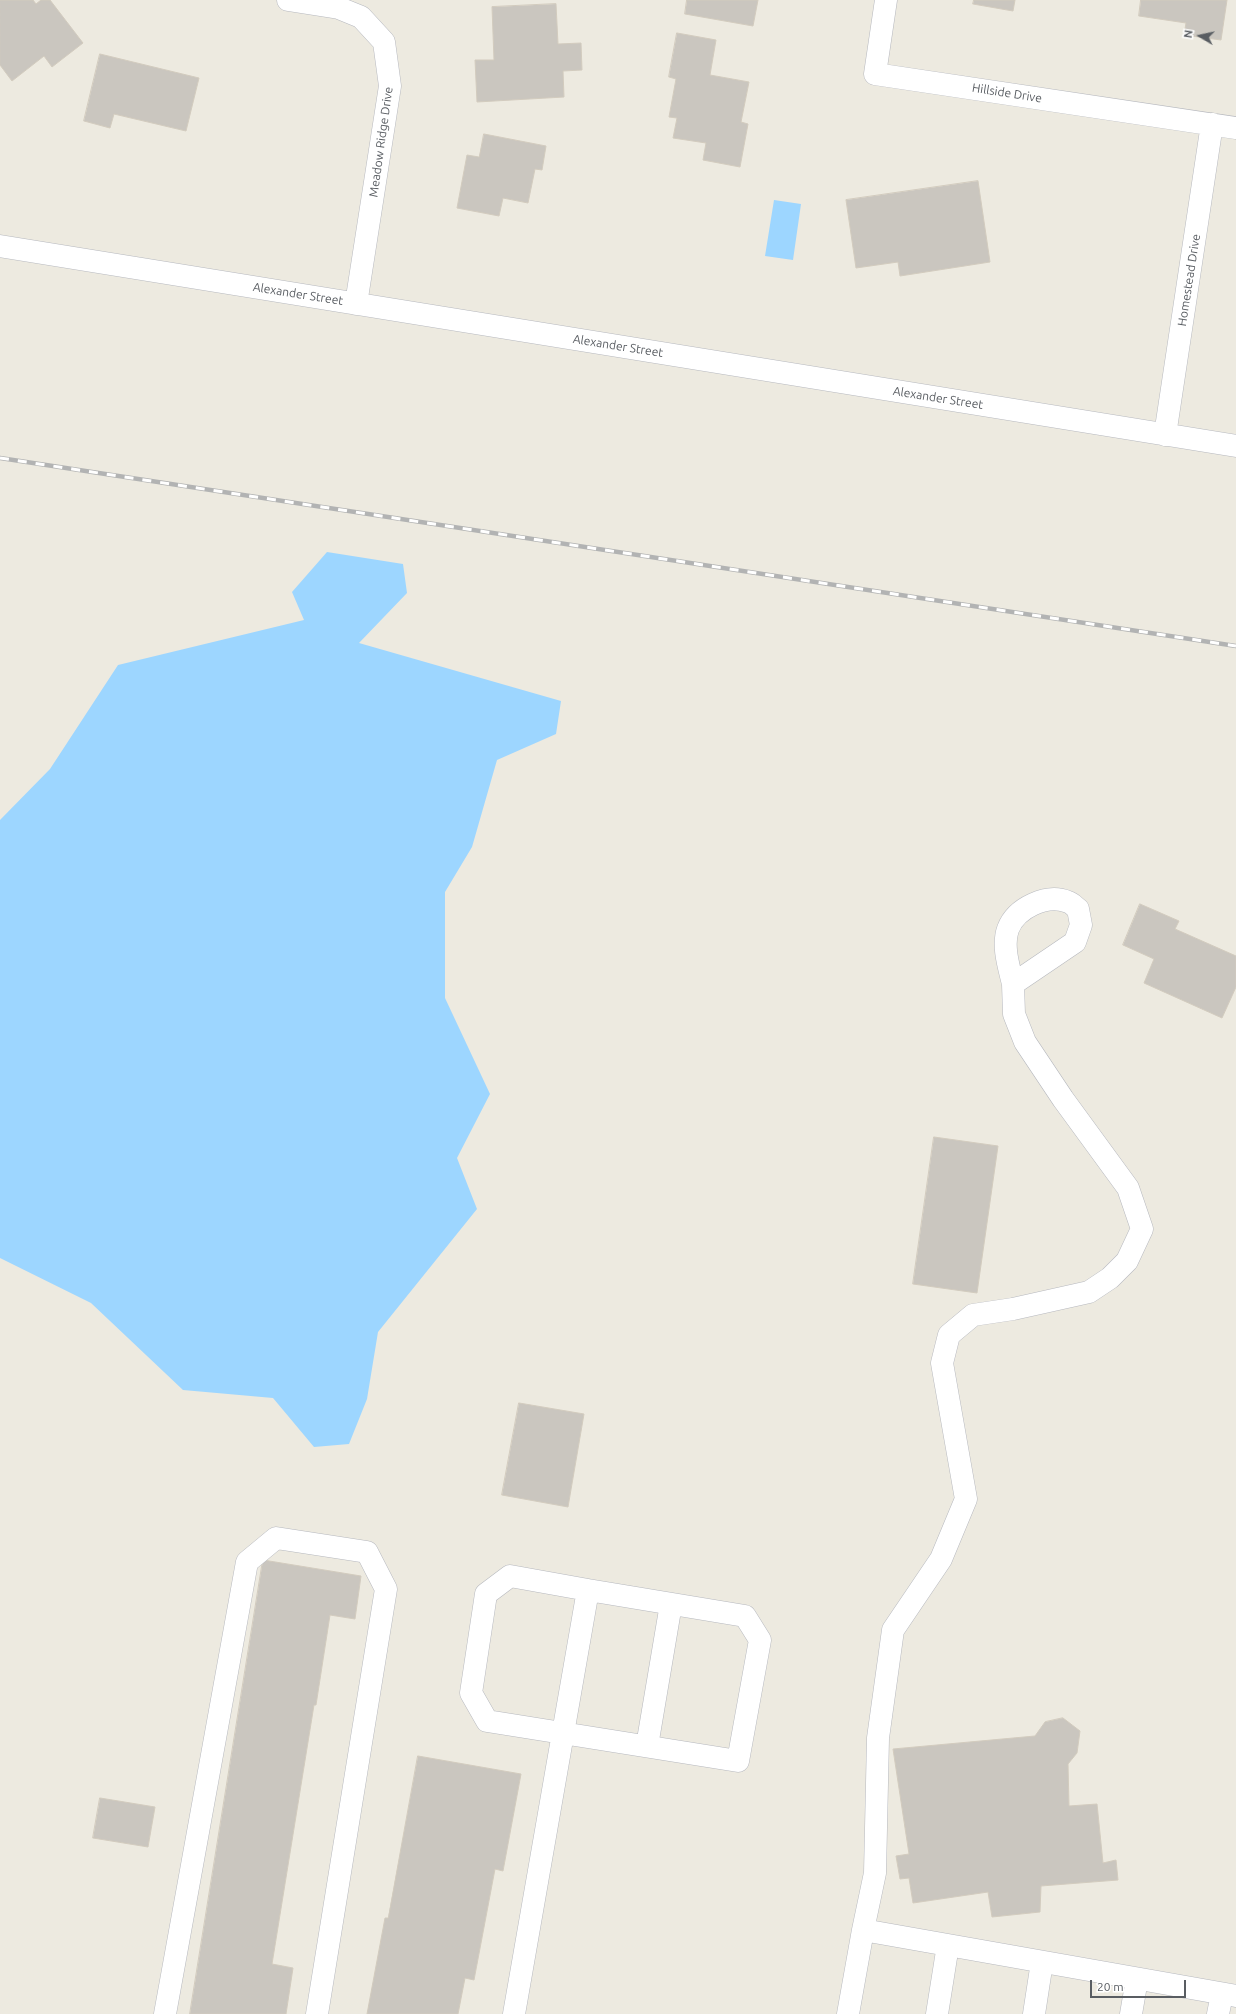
<!DOCTYPE html>
<style>
body{margin:0}
#map{position:relative;width:1236px;height:2014px;overflow:hidden;background:#edeae0;font-family:Ubuntu,sans-serif}
canvas{display:block}
.north{position:absolute;left:1180px;top:16px;width:40px;height:40px;-webkit-text-stroke:3px #fff;paint-order:stroke;rotate:279deg;font-size:11px;font-weight:700;line-height:16px;text-align:center;color:#595d62}
.north::after{content:'';display:block;margin:auto;width:14px;height:18px;background:#595d62;clip-path:polygon(50% 0,100% 100%,50% 72%,0 100%)}
.scale{position:absolute;left:1090px;top:1980px;width:96px;height:18px;box-sizing:border-box;border:2px solid #595d62;border-top:0;padding-left:5px;font-size:12px;line-height:14px;white-space:nowrap;color:#595d62;-webkit-text-stroke:3px #fff;paint-order:stroke}
</style>
<div id="map">
<canvas width="1236" height="2014"></canvas>
<div class="north">N</div>
<div class="scale">20 m</div>
</div>
<script>
const c = document.querySelector('canvas').getContext('2d');
c.lineJoin = 'round';
function paint(path, color) {
  c.fillStyle = color;
  c.fill(path, 'evenodd');
}
function stroke(path, color, width, dash) {
  c.strokeStyle = color;
  c.lineWidth = width;
  c.lineCap = dash ? 'butt' : 'round';
  c.setLineDash(dash || []);
  c.stroke(path);
}
function drawText(font, color, halo, rows, align = 'center') {
  c.font = font + ' Ubuntu,sans-serif';
  c.lineWidth = 3.5;
  c.setLineDash([]);
  c.textBaseline = 'middle';
  c.strokeStyle = halo;
  c.fillStyle = color;
  for (const [text, x, y, turn = 0] of rows) {
    c.save();
    c.translate(x, y);
    c.rotate((+turn || 0) * Math.PI / 180);
    c.textAlign = isNaN(turn) ? turn : align;
    if (halo) c.strokeText(text, 0, 0);
    c.fillText(text, 0, 0);
    c.restore();
  }
}
paint(new Path2D(`
 M774 200 801 204 793 260 765 256Z
 M327 552 403 564 407 593 359 643 561 701 556 734 497 760 472 847 445 892V998L490 1094 457 1158 477 1209 378 1332 367 1399 349 1444 314 1447 273 1398 183 1390 91 1303 0 1258V820L50 769 118 665 304 620 292 592Z`), '#9dd6ff');
const building = new Path2D(`
 M0 0H33L36 4 41 0H50L83 43 52 67 44 56 12 81 0 65Z
 M687 0H758L753 26 685 14Z
 M974 0H1015L1013 11 973 4Z
 M1141 0H1227L1221 40 1184 35 1186 23 1139 16Z
 M556 4 558 44 581 43 582 70 563 71 564 97 477 102 475 60H494L492 7Z
 M677 33 716 40 710 75 749 82 741 122 748 124 740 167 703 160 706 143 673 138 677 118 669 117 676 79 669 77Z
 M100 54 199 78 186 131 114 114 110 128 84 121Z
 M484 134 546 146 542 170 535 169 528 203 503 198 499 216 457 208 467 155 479 157Z
 M978 181 990 262 900 276 898 262 856 268 846 200Z
 M1140 904 1179 921 1175 929 1236 956V987L1222 1018 1144 983 1154 959 1123 945Z
 M934 1137 998 1146 977 1293 913 1284Z
 M519 1403 584 1414 568 1507 502 1495Z
 M263 1560 361 1576 355 1619 330 1615 316 1705H314L272 1964 293 1968 286 2014H190Z
 M1063 1718 1080 1731 1077 1753 1068 1764 1069 1806 1097 1804 1103 1863 1116 1860 1118 1880 1041 1886 1040 1912 992 1917 988 1892 913 1903 909 1878 900 1879 896 1856 909 1854 893 1749 1035 1736 1045 1722Z
 M418 1756 521 1774 503 1871 495 1869 474 1980 465 1978 458 2014H367L385 1918H388Z
 M100 1798 155 1807 148 1847 93 1838Z`);
paint(building, '#cac6bf');
stroke(building, '#d2cbbe', 1);
const minor = new Path2D(`
 M288 0 339 8 361 17 384 42 390 86 356 304
 M886 0 875 74 1236 128
 M0 246 1236 446
 M1165 435 1212 124
 M647 1746 671 1604
 M863 1930 875 1873 878 1738 893 1630 941 1559 966 1499 942 1363 949 1335 973 1315 1013 1309 1089 1292 1110 1278 1127 1261 1142 1229 1128 1188 1063 1099 1025 1042 1014 1014 1013 984 1075 942 1081 925 1078 909C1075 907 1072 903 1068 902 1047 893 1016 908 1008 929 1002 946 1009 967 1013 984
 M165 2014 247 1562 276 1538 367 1552 386 1589 317 2014
 M514 2014 588 1590 745 1616 760 1640 738 1761C654 1748 571 1734 487 1721L471 1693 486 1594 510 1576 588 1590
 M848 2014 863 1930 1236 1996
 M937 2014 948 1945
 M1034 2014 1042 1962
 M1131 2014 1137 1979
 M1218 2014 1222 1994`);
stroke(minor, '#b6b8be', 23);
stroke(minor, '#fff', 22);
const rail = new Path2D(`
 M0 458 1236 646`);
stroke(rail, '#b2b3b3', 4.5);
stroke(rail, '#fff', 3, [9]);
drawText('12px', '#595d62', '#fff', [
 ["Hillside Drive",1007,93,9],
 ["Meadow Ridge Drive",381,142,-82],
 ["Homestead Drive",1189,280,-81],
 ["Alexander Street",298,294,9],
 ["Alexander Street",618,346,9],
 ["Alexander Street",938,398,9]
]);
</script>
